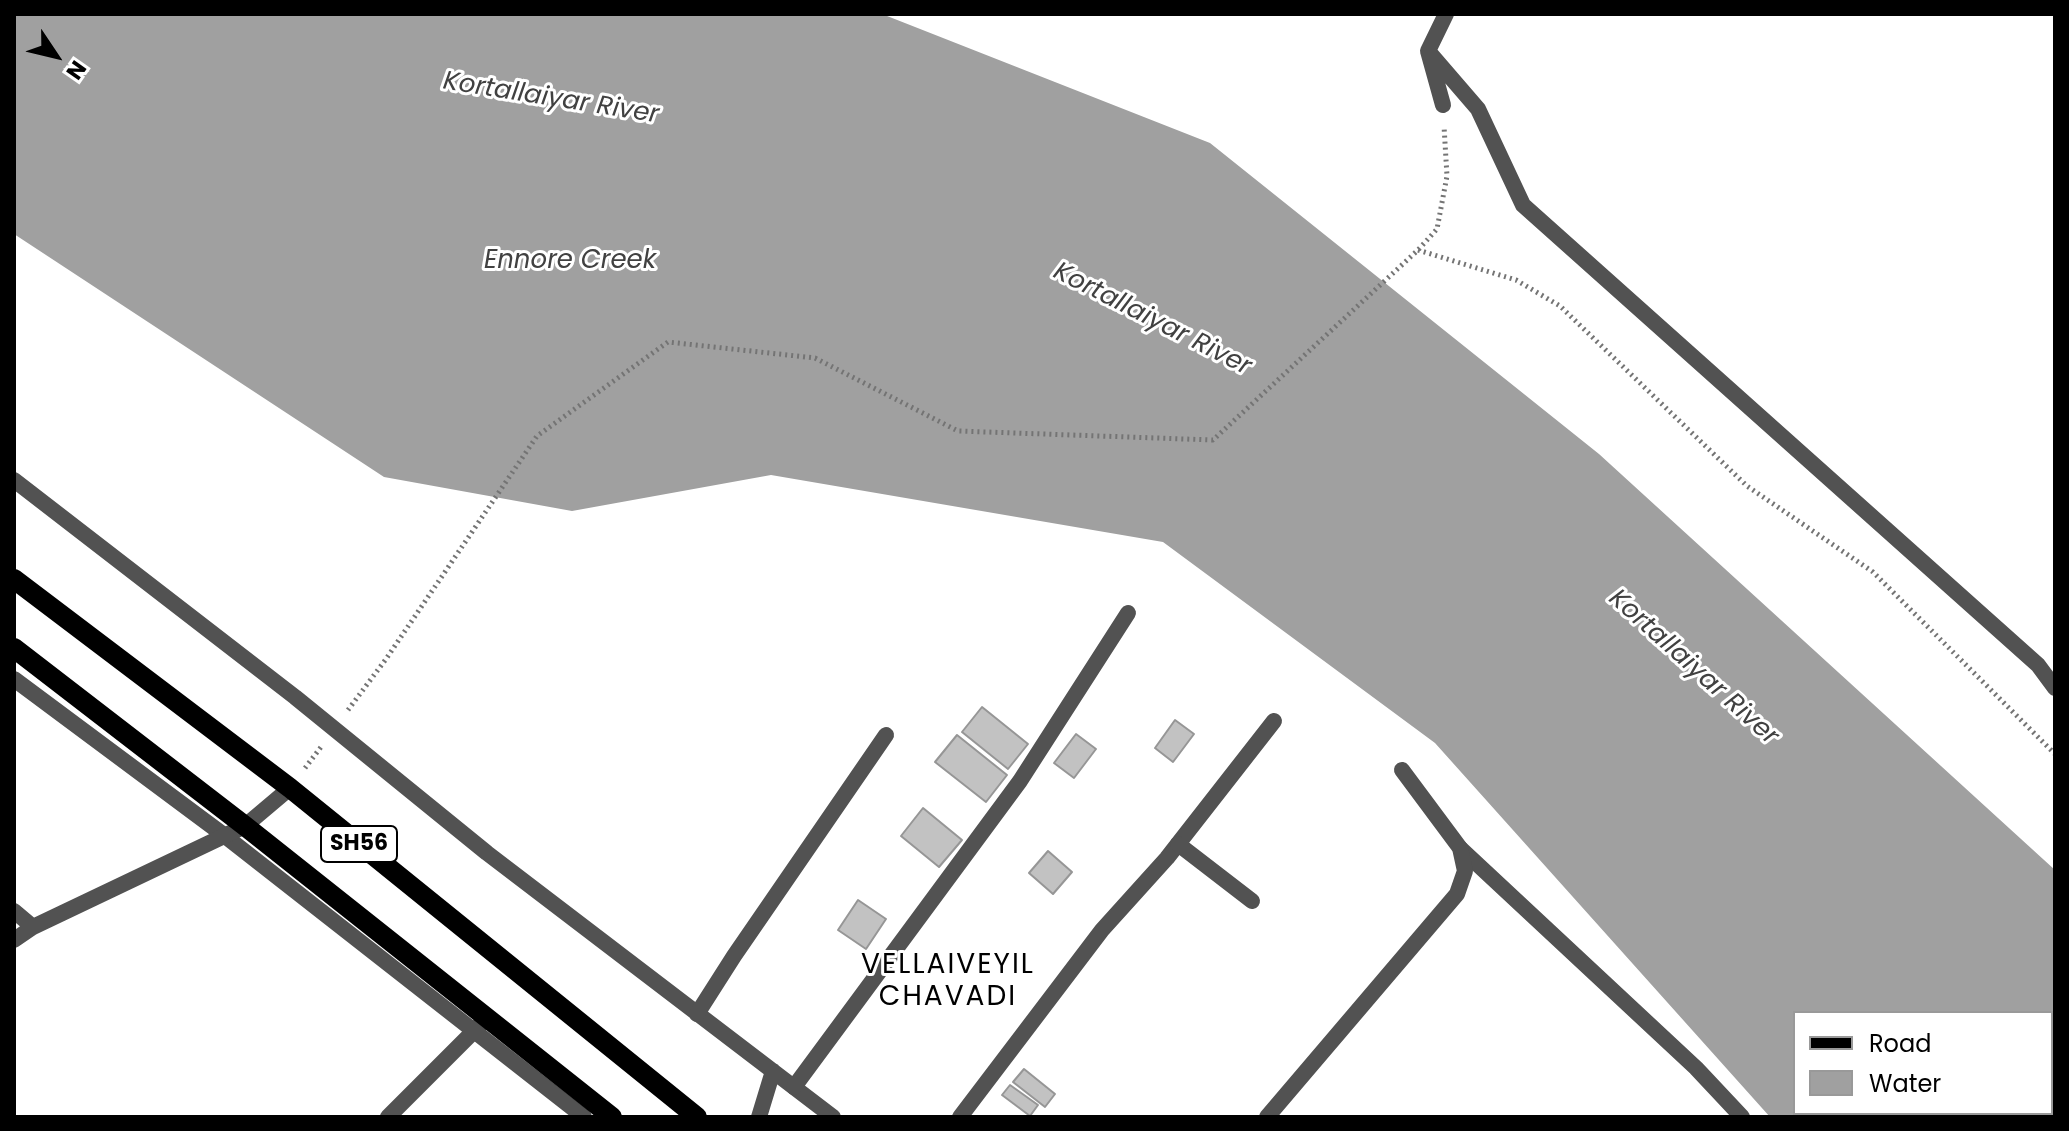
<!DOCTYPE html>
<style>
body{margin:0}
#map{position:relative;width:2069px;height:1131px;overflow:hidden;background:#fff;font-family:Poppins,sans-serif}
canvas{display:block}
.frame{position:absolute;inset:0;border:16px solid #000;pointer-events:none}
.legend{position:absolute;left:1793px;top:1011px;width:260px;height:104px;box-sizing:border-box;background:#fff;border:2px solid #999;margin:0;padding:10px 14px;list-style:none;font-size:24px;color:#000}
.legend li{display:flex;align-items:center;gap:16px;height:40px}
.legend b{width:40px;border:2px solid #999}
.north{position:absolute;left:16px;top:16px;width:80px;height:80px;-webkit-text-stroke:6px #fff;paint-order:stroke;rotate:125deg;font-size:22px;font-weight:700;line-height:32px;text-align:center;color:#000}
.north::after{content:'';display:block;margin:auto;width:28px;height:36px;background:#000;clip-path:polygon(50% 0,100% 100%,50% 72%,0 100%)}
</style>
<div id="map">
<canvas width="2069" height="1131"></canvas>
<div class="frame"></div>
<ul class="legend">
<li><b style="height:10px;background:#000"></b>Road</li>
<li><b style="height:22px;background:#a0a0a0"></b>Water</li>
</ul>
<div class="north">N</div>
</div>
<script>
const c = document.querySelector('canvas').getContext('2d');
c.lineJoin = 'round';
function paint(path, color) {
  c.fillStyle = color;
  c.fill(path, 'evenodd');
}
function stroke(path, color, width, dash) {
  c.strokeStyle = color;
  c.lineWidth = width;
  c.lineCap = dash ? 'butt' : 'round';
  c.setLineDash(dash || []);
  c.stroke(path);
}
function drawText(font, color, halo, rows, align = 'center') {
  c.font = font + ' Poppins,sans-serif';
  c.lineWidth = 6;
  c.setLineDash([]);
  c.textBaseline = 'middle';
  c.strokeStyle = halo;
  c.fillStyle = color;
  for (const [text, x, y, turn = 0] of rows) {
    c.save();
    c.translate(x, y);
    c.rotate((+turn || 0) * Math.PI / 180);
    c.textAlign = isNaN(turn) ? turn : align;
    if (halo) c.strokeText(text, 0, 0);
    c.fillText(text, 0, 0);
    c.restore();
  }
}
paint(new Path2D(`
 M14 14H882L1210 143 1599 454 2055 870V1117H1770L1435 743 1163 542 771 475 572 511 384 477 14 234ZM1795 1013H2051V1113H1795Z`), '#a0a0a0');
const building = new Path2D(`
 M982 707 1028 744 1008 769 962 732Z
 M1175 720 1194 734 1173 762 1155 748Z
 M1076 734 1096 749 1074 778 1054 763Z
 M957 735 1007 775 986 802 935 762Z
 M923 808 962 840 939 867 901 836Z
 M1048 851 1072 872 1053 894 1029 873Z
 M858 900 886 919 866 949 838 930Z
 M1024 1069 1055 1094 1045 1107 1013 1082Z
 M1010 1085 1038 1105 1030 1116 1002 1095Z`);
paint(building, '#c2c2c2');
stroke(building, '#969696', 2);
stroke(new Path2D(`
 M1418 250 1516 280 1560 306 1747 486 1873 572 2055 754
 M348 710 386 659 537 436 668 342 815 358 958 431 1213 440 1418 250 1437 229 1447 176 1444 126
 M305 768 321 747`), '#747474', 5, [2, 4]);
stroke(new Path2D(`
 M14 480 295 697 487 853 833 1117
 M14 679 225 836 584 1117
 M1460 848 1696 1068 1742 1117
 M759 1117 773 1071
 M960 1117 1102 930 1167 858 1274 721`), '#525252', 16);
stroke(new Path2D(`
 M1178 844 1252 901
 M14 911 33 927
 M14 940 33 927 245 826 290 788
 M697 1014 734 956 886 735
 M794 1087 1020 781 1128 613
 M388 1117 487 1018
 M1267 1117 1457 894 1465 871 1460 848 1402 770`), '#525252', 16);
stroke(new Path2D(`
 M1428 51 1478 109 1523 205 2038 665 2055 688
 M1443 105 1428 51 1446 14`), '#525252', 16);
stroke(new Path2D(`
 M14 579 290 788 697 1117
 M14 648 245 826 612 1117`), '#000', 20);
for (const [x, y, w] of [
 [359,844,76]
]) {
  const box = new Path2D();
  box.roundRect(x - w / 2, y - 18, w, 36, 6);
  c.fillStyle = '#fff';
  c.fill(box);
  stroke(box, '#000', 2);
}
drawText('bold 22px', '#000', null, [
 ["SH56",359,844]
]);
drawText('italic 26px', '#414141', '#fff', [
 ["Kortallaiyar River",551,99,9],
 ["Ennore Creek",570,261],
 ["Kortallaiyar River",1152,320,27],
 ["Kortallaiyar River",1693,668,42]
]);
c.letterSpacing = '2px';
drawText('28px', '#000', '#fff', [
 ["VELLAIVEYIL",948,966],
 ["CHAVADI",948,998]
]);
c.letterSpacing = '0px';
</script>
